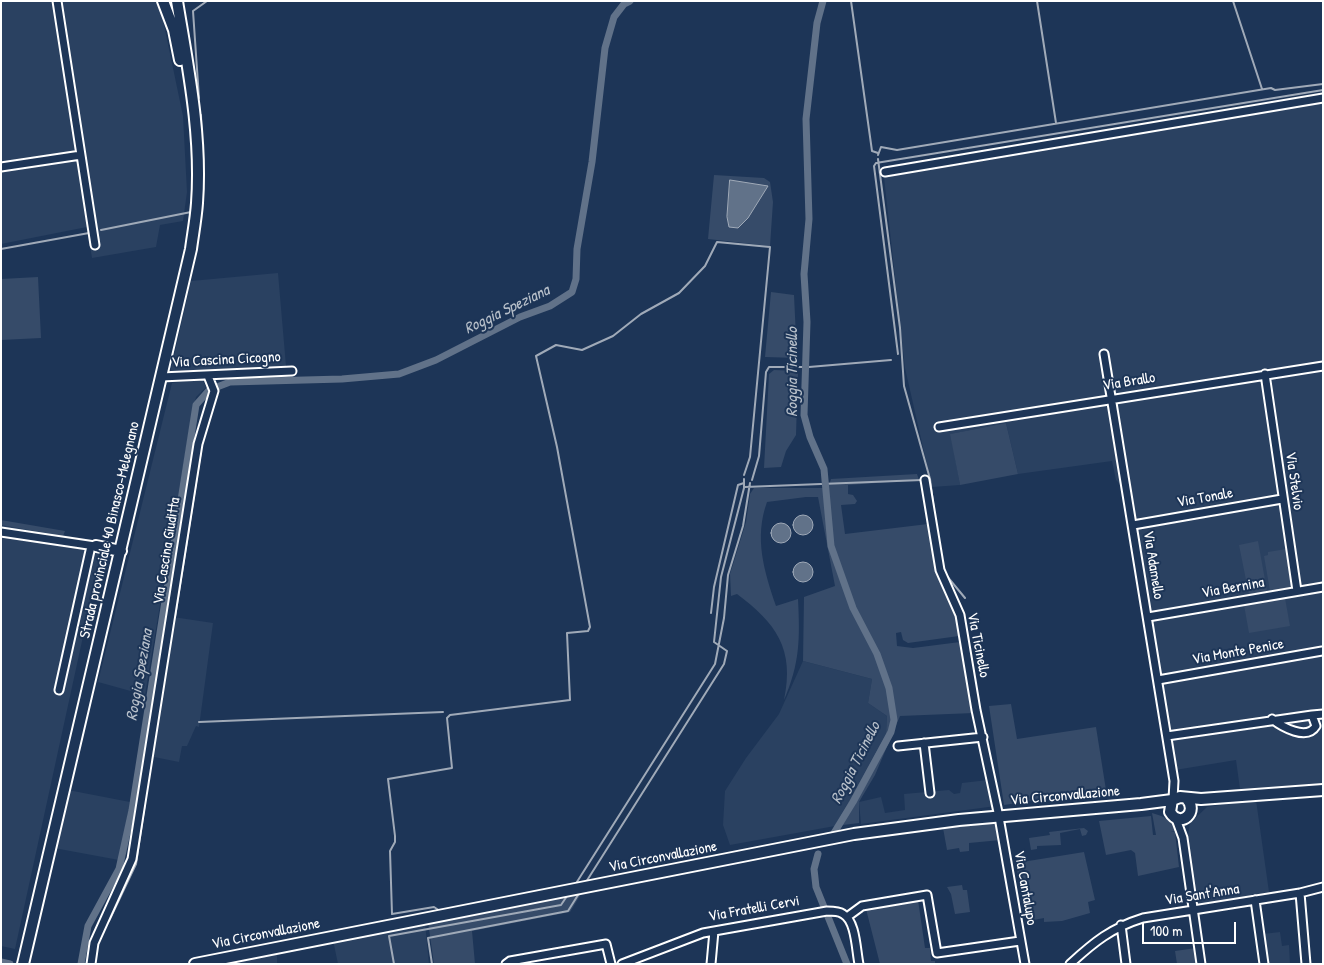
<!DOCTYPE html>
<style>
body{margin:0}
#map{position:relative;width:1324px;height:965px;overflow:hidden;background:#1d3557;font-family:"Patrick Hand",sans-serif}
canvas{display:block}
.frame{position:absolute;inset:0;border:2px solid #fff;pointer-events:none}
.scale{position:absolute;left:1142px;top:922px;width:94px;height:22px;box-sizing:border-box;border:2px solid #fff;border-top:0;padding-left:6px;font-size:15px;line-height:18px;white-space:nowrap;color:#fff;-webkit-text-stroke:4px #1d3557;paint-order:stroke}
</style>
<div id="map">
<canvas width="1324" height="965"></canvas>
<div class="frame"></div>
<div class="scale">100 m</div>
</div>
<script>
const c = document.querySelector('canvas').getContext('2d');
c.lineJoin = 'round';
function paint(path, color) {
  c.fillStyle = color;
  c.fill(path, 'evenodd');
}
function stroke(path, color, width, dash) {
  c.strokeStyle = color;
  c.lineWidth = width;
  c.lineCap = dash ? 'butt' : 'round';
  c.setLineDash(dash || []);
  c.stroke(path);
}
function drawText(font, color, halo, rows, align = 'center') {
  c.font = font + ' "Patrick Hand",sans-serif';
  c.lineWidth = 4;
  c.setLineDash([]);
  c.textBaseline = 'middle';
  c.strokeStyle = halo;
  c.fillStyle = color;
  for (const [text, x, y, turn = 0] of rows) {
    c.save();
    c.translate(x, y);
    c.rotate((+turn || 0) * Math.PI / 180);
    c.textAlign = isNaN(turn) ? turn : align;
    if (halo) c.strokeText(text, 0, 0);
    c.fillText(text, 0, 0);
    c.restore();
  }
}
paint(new Path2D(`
 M1 1H159L183 116 187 192 183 221 160 225 156 247 92 258 87 227 1 244Z
 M1323 94V783L1240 789 1236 760 1169 771 1121 485 1116 480 1112 461 1018 474 1006 423 951 434 960 485 932 487 905 368 883 168Z
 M278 273 286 366 170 373 191 281Z
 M202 379 206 387 196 397 191 418 145 695 98 682 172 383Z
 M1 525 98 541 99 563 15 949 1 946Z
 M173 617 213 623 199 727 196 726 187 746H182L179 762 149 756Z
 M803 661 872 679 868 703 887 716 886 734 835 826 730 845 723 825 725 791 746 758 779 714Z
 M988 780 996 806 861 824 859 802 881 797 885 813 905 810 904 794 949 790 954 794 960 793 962 783Z
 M68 790 130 802 119 860 54 848Z
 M1256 800 1269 892 1201 904 1196 903 1189 855 1188 835 1190 823 1207 807Z
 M425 923 429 964H338L333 940Z
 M1280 932 1282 946 1289 945 1290 964H1267L1263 934Z
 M277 952V964H211Z`), '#2a4161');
paint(new Path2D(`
 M714 175 764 178 770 182 773 202 770 246 708 239Z
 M38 277 41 338 1 340V279Z
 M771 292 794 295 797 358 765 357Z
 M774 370 798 371 796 435 786 451 781 467 764 468 769 374Z
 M1006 423 1018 474 960 485 950 434Z
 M917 474 919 480 848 485V494L853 495 857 501 855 504 841 505 845 534 928 524 937 576 954 610 959 636 908 643 903 640 901 632 896 633 897 646 913 648 960 642 974 713 900 716 875 775 859 802V823L835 826 886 734 887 716 868 703 872 679 803 661 804 597 835 586 818 497H806L767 502C754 538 764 571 776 606L798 599C800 639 800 663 784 700 795 649 776 623 737 594L731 596 730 574 746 522 750 494 754 488H828L831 479Z
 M1 520 65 531 63 536 1 525Z
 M1258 541 1267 591 1249 595 1239 545Z
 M1286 549 1291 587 1270 591 1264 556 1268 555V552Z
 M1285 598 1290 626 1249 633 1244 605Z
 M1011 704 1017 739 1096 727 1106 790 1004 805 989 706Z
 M1152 813C1163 816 1173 820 1175 831L1171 832H1175L1179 867 1138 876 1135 853 1131 850 1106 855 1099 821 1151 816 1153 835H1156Z
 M995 823 998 827 1001 840 969 843V851L960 852 959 848 947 850 943 828Z
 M1084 828 1088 831 1086 835 1082 836 1080 829 1060 833 1061 845 1037 846V849L1031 850 1029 838 1050 835 1049 832Z
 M1084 852 1095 900 1088 902 1090 913 1062 921 1044 922V918L1028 921 1027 916H1024L1016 863Z
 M962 885 963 890H967L970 912 955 914 951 894 947 887Z
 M581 894 570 912 472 931 475 964H434L428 922Z
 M918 900 925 948H930L931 961H935V964H880L866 909Z
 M1196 948 1198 964H1177L1175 951Z`), '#364b69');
const water = new Path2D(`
 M730 180 768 186 748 218 738 228 729 227 727 217Z
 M793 525a10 10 0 1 1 20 0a10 10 0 1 1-20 0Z
 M771 533a10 10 0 1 1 20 0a10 10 0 1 1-20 0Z
 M793 572a10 10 0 1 1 20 0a10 10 0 1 1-20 0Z`);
paint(water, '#617289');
stroke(water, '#a0aab8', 1);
stroke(new Path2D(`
 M851 1 872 151 878 153
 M1037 1 1056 123
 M1233 1 1262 89
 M199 98 193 11 207 1
 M201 115 203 173
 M878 155 881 147 897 150 1271 88 1275 90 1323 84
 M878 159 900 328 904 386 930 479H928
 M202 210 203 177
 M101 230 191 212
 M1 249 89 233
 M898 354 874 166 876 163 1323 90
 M930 479 937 534
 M752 480 759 456 766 372 769 367H809L891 360
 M745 487 922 480
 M946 575 965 598
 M711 613 714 587 738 485 744 483
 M175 617 201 451
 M146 721H150
 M199 722 443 712
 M586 882 724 664 727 651 714 642 721 577 744 488V479
 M575 885 715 664 724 618 728 575 743 526 750 483
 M440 911 434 907 392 914 390 851 395 842V836L388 779 452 768 447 718 450 715 570 700 567 633 588 631 590 627 557 447 536 356 556 345 582 350 613 336 641 314 679 293 705 266 717 242 770 247 750 457 744 475
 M109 921 136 864 145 803
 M394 964 389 936 561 905 567 896
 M432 964 428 938 568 911 578 895`), '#a0aab8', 2);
stroke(new Path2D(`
 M823 1 817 23 806 119 809 219 804 274 807 322 804 415 810 437 824 469 831 546 853 608 877 654 889 688 894 720 891 732 853 802 834 833
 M217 387 230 382 342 379 399 374 436 360 520 317 550 306 572 292 576 279 577 249 592 162 605 48 614 17 624 4 630 1
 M818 854 814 869 816 887 847 964
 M1 962 10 964
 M81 964 88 926 119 869 132 810 196 405 211 388`), '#617289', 7);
const minor = new Path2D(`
 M57 1 95 245
 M1 167 81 155
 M885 172 1323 98
 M1104 354 1174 781 1173 799
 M1265 374 1297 591
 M161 377 292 371
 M939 427 1323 366
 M925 480 940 570 960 615 976 710 999 817 1025 964
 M1133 525 1282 499
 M1 532 95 546
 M1148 617 1323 587
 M1158 680 1322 651
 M59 690 91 546
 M1312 715 1323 714
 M1167 736 1312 715 1316 726C1307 741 1282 727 1272 719
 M924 743 930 793
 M898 746 983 737
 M1176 819 1183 838 1201 964
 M1300 893 1306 964
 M1255 900 1264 964
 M847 917 862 906 927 895 937 953 1020 941
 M1121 925 1126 964
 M91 964 94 943 132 859 198 444 214 391 208 376
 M506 964 510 961 606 944 611 964
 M622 964 703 933 827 911C832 911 839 911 843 914 856 921 856 950 859 964
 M711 964 714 931
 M1070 964C1094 942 1111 928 1143 918L1300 893 1323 887`);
const primary = new Path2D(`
 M163 1 174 30 180 60
 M96 546 121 551
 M1172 800 1170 812C1180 829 1200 812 1186 798
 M23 964 191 249C193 234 196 218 197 203 202 135 188 68 177 1
 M195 964 854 834 959 820 1141 804 1172 800 1180 797 1201 799 1323 790`);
stroke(minor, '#fff', 11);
stroke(primary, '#fff', 14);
stroke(minor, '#1d3557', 7);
stroke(primary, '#1d3557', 10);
drawText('15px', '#fff', '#1d3557', [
 ["Via Cascina Cicogno",226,360,-3],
 ["Via Brallo",1129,382,-9],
 ["Via Stelvio",1294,481,82],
 ["Via Tonale",1205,498,-10],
 ["Strada provinciale 40 Binasco-Melegnano",110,530,-77],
 ["Via Cascina Giuditta",167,551,-81],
 ["Via Adamello",1153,565,81],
 ["Via Bernina",1233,588,-10],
 ["Via Ticinello",978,645,79],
 ["Via Monte Penice",1238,652,-10],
 ["Via Circonvallazione",1065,796,-5],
 ["Via Circonvallazione",663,857,-11],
 ["Via Cantalupo",1025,888,80],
 ["Via Sant'Anna",1202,895,-9],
 ["Via Fratelli Cervi",754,909,-10],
 ["Via Circonvallazione",266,934,-11]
]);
drawText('italic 16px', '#b8c0ca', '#1d3557', [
 ["Roggia Speziana",507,310,-26],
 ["Roggia Ticinello",793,372,-90],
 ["Roggia Speziana",140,675,-80],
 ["Roggia Ticinello",856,763,-63]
]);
</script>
